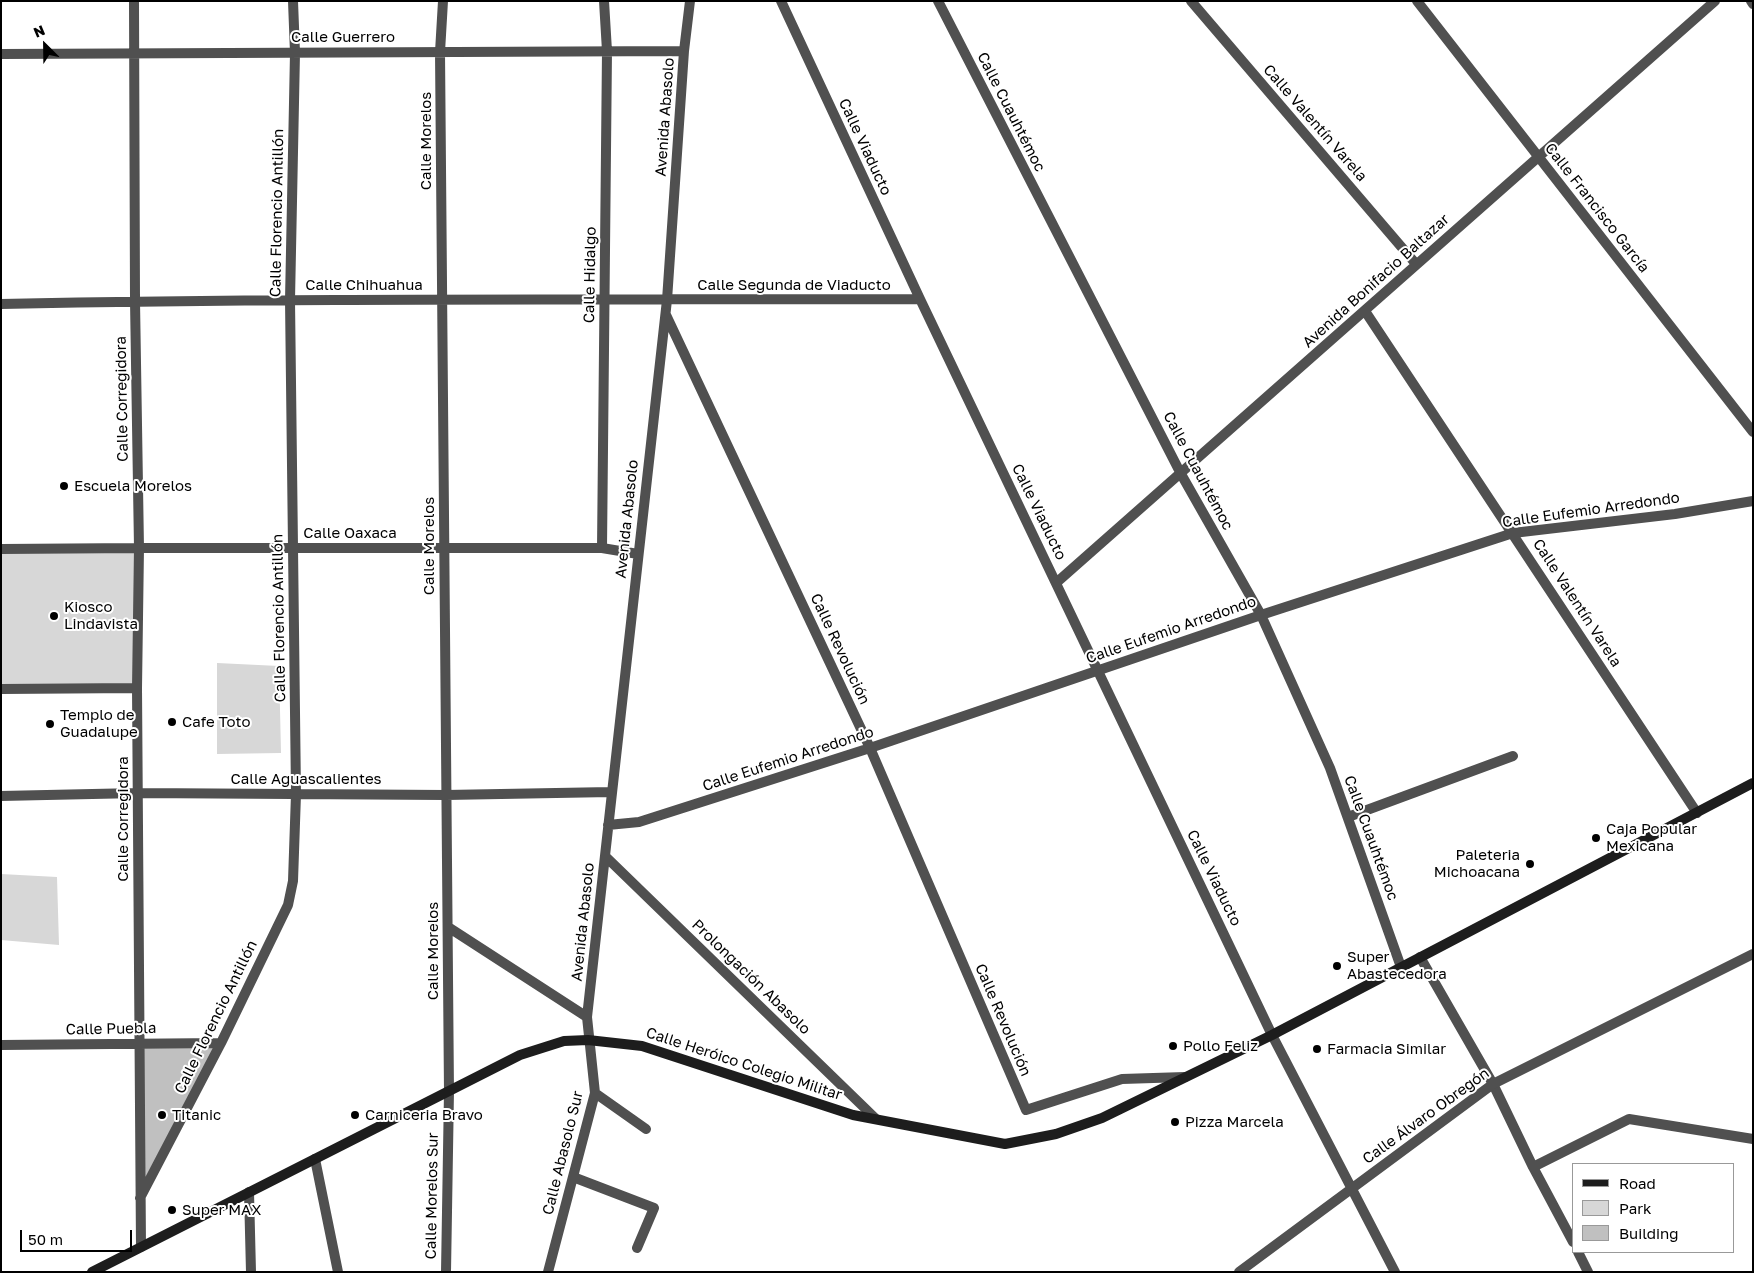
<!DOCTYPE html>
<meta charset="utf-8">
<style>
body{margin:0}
#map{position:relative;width:1754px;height:1273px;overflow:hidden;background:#fff;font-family:"Golos Text",sans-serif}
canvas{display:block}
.frame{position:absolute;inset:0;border:2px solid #000;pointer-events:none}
.legend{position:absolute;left:1572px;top:1163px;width:162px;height:90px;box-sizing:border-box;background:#fff;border:1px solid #999;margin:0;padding:6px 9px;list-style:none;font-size:15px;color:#000}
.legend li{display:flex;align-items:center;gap:10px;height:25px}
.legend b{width:25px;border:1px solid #999}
.north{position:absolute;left:20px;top:20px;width:50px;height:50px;-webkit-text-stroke:4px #fff;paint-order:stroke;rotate:337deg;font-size:14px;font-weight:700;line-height:20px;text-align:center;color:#000}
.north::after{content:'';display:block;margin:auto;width:18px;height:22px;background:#000;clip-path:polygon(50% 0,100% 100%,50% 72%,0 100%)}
.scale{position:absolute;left:20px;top:1230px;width:112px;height:22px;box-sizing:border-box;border:2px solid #000;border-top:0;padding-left:6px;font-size:15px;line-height:18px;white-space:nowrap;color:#000;-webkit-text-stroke:4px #fff;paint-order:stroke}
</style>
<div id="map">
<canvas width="1754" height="1273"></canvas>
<div class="frame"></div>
<ul class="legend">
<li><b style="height:6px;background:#1d1d1d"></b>Road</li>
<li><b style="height:14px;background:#d7d7d7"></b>Park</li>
<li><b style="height:14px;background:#c0c0c0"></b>Building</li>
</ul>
<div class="north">N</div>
<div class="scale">50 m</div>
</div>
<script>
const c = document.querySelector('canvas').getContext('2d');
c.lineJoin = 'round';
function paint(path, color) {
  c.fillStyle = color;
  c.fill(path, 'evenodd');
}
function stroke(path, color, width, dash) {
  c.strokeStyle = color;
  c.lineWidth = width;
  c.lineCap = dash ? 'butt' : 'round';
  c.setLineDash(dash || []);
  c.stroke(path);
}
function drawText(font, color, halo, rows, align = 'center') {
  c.font = font + ' "Golos Text",sans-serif';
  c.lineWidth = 4;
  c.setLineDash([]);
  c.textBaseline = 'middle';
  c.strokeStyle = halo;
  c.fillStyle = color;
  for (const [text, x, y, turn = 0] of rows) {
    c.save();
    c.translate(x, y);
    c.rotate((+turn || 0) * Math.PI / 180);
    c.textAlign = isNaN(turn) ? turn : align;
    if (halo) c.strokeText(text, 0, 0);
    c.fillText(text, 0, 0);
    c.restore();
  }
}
paint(new Path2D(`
 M137 551V688L1 689V553Z
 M217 663 279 666 281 753 217 754Z
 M1 874 57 877 59 945 1 940Z`), '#d7d7d7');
const building = new Path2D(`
 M221 1043 142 1193 140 1044Z`);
paint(building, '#c0c0c0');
stroke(building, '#949494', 1);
stroke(new Path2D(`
 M134 1 135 301 139 548 137 688 141 1247
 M443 1 440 52 449 1091 446 1272
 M781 1 920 299 1272 1035
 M938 1 1181 474 1261 615 1330 768 1401 967
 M1191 1 1416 264
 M1417 1 1753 432
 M1751 1 1753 4
 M1 54 684 51
 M1 304C307 298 614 300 920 299
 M1365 311 1697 813
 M666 315 870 748 1026 1110 1122 1079 1185 1077
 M602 548 607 51 604 1
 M1 549 139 548H602L638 554
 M1056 583 1715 1
 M1 689 137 688
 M1 796 138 793 446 795 611 792
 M1348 817 1513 756
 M608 825 639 822 870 748 1261 615 1513 533 1675 514 1753 501
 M605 856 876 1119
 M448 927 587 1017
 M1420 957 1493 1084 1533 1167 1573 1242
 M1 1045 221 1043
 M595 1093 646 1129
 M315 1159 338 1272
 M1533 1167 1629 1119 1753 1139
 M573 1177 654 1208 637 1248
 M249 1192 251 1272
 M140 1198 221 1043 288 905 293 881 296 794 290 300 295 53 293 1
 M1578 1252 1588 1272
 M548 1272 595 1093 587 1017 667 300 684 51 690 1`), '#505050', 10);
stroke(new Path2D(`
 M1272 1035 1395 1272
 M1239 1272 1493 1084 1753 954`), '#505050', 10);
stroke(new Path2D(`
 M92 1272 520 1055 564 1041 588 1040 642 1046 853 1115 1005 1144 1056 1134 1102 1118 1272 1035 1753 783`), '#1d1d1d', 10);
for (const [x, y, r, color] of [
 [64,486,5,"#000"],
 [54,616,5,"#000"],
 [172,722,5,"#000"],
 [50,724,5,"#000"],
 [1596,838,5,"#000"],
 [1530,864,5,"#000"],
 [1337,966,5,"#000"],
 [1173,1046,5,"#000"],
 [1317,1049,5,"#000"],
 [162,1115,5,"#000"],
 [355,1115,5,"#000"],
 [1175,1122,5,"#000"],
 [172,1210,5,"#000"]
]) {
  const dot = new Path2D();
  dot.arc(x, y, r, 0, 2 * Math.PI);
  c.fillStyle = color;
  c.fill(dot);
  stroke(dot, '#fff', 2);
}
drawText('15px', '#000', '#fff', [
 ["Calle Guerrero",343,37],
 ["Calle Cuauhtémoc",1011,112,63],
 ["Avenida Abasolo",665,117,-86],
 ["Calle Valentín Varela",1315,123,49],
 ["Calle Morelos",426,141,-90],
 ["Calle Viaducto",865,147,65],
 ["Calle Francisco García",1597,208,52],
 ["Calle Florencio Antillón",277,213,-89],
 ["Calle Hidalgo",590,275,-89],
 ["Avenida Bonifacio Baltazar",1376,281,-42],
 ["Calle Chihuahua",364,285],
 ["Calle Segunda de Viaducto",794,285],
 ["Calle Corregidora",122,399,-91],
 ["Calle Cuauhtémoc",1198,471,62],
 ["Calle Eufemio Arredondo",1591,510,-8],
 ["Calle Viaducto",1039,512,64],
 ["Avenida Abasolo",627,519,-84],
 ["Calle Oaxaca",350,533],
 ["Calle Morelos",429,546,-90],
 ["Calle Valentín Varela",1577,603,57],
 ["Calle Florencio Antillón",279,618,-91],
 ["Calle Eufemio Arredondo",1171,630,-19],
 ["Calle Revolución",840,649,65],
 ["Calle Eufemio Arredondo",788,759,-18],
 ["Calle Aguascalientes",306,779],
 ["Calle Corregidora",123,819,-90],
 ["Calle Cuauhtémoc",1371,838,70],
 ["Calle Viaducto",1214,878,64],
 ["Avenida Abasolo",583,922,-84],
 ["Calle Morelos",433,951,-90],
 ["Prolongación Abasolo",751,977,44],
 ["Calle Florencio Antillón",216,1017,-64],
 ["Calle Revolución",1003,1020,67],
 ["Calle Puebla",111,1029,-1],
 ["Calle Heróico Colegio Militar",744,1064,18],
 ["Calle Álvaro Obregón",1426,1116,-36],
 ["Calle Abasolo Sur",563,1153,-76],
 ["Calle Morelos Sur",432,1196,-89]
]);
drawText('15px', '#000', '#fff', [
 ["Escuela Morelos",74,486],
 ["Kiosco",64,607],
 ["Lindavista",64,624],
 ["Templo de",60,715],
 ["Guadalupe",60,732],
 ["Cafe Toto",182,722],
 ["Caja Popular",1606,829],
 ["Mexicana",1606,846],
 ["Paleteria",1520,855,"right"],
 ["Michoacana",1520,872,"right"],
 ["Super",1347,957],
 ["Abastecedora",1347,974],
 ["Pollo Feliz",1183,1046],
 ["Farmacia Similar",1327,1049],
 ["Titanic",172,1115],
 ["Carniceria Bravo",365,1115],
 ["Pizza Marcela",1185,1122],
 ["Super MAX",182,1210]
], 'left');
</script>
